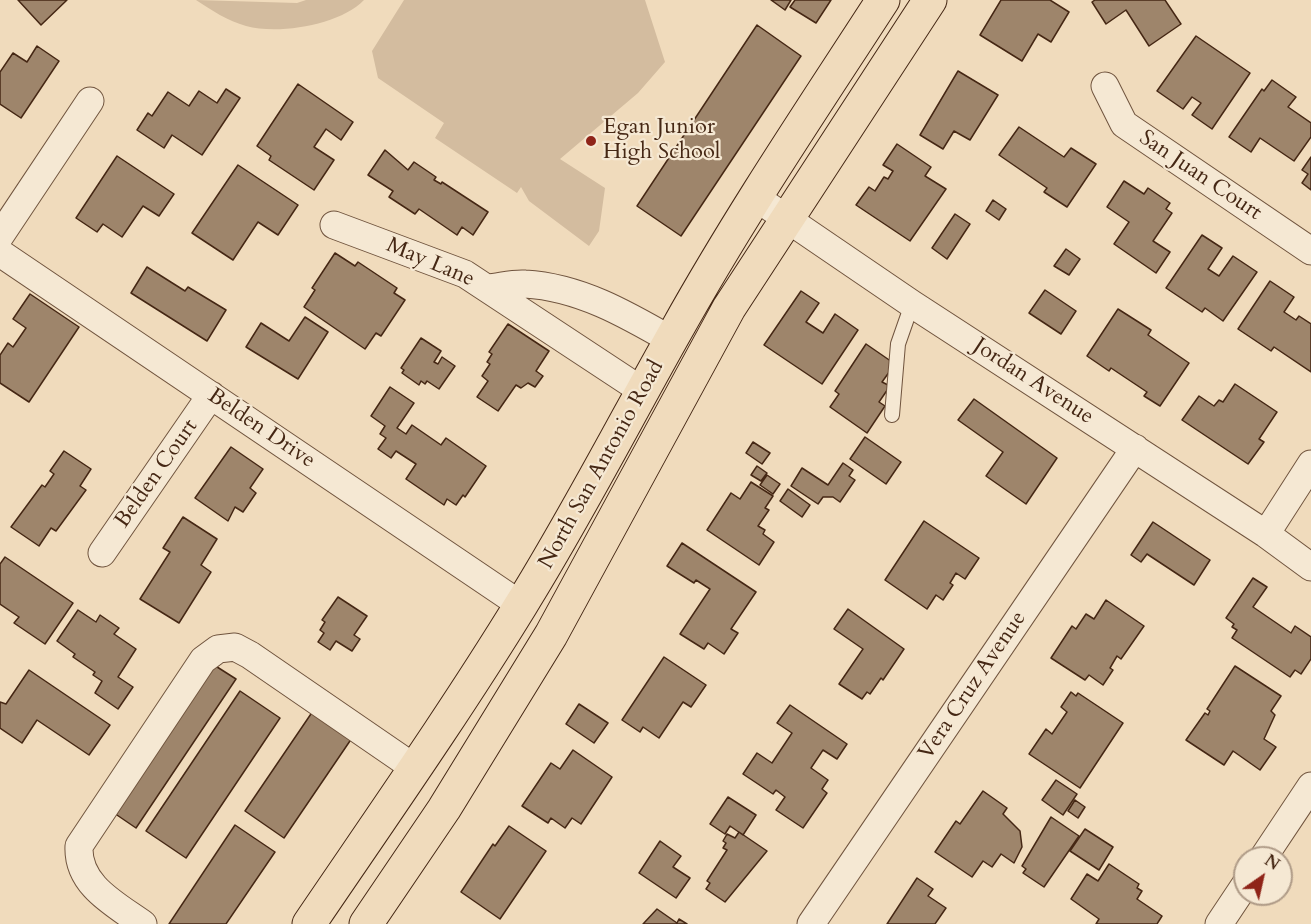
<!DOCTYPE html>
<style>
body{margin:0}
#map{position:relative;width:1311px;height:924px;overflow:hidden;background:#f0dbbc;font-family:Cardo,serif}
canvas{display:block}
.north{position:absolute;left:1233px;top:846px;width:60px;height:60px;box-sizing:border-box;background:#f5e8d3;border:2px solid #af9b87;border-radius:50%;rotate:34deg;font-size:16px;font-weight:700;line-height:24px;text-align:center;color:#452714}
.north::after{content:'';display:block;margin:auto;width:21px;height:27px;background:#8f2418;clip-path:polygon(50% 0,100% 100%,50% 72%,0 100%)}
</style>
<div id="map">
<canvas width="1311" height="924"></canvas>
<div class="north">N</div>
</div>
<script>
const c = document.querySelector('canvas').getContext('2d');
c.lineJoin = 'round';
function paint(path, color) {
  c.fillStyle = color;
  c.fill(path, 'evenodd');
}
function stroke(path, color, width, dash) {
  c.strokeStyle = color;
  c.lineWidth = width;
  c.lineCap = dash ? 'butt' : 'round';
  c.setLineDash(dash || []);
  c.stroke(path);
}
function drawText(font, color, halo, rows, align = 'center') {
  c.font = font + ' Cardo,serif';
  c.lineWidth = 4.5;
  c.setLineDash([]);
  c.textBaseline = 'middle';
  c.strokeStyle = halo;
  c.fillStyle = color;
  for (const [text, x, y, turn = 0] of rows) {
    c.save();
    c.translate(x, y);
    c.rotate((+turn || 0) * Math.PI / 180);
    c.textAlign = isNaN(turn) ? turn : align;
    if (halo) c.strokeText(text, 0, 0);
    c.fillText(text, 0, 0);
    c.restore();
  }
}
paint(new Path2D(`
 M196 0 297 3 306 0H364C340 25 279 35 246 26 228 21 211 10 196 0Z
 M404 0H645L665 62 638 93 560 159 605 188 599 231 589 246 529 201 521 187 517 193 435 138 444 123 378 78 372 51Z`), '#d3bc9f');
const building = new Path2D(`
 M18 0H67L41 25Z
 M771 0H791L785 10Z
 M795 0H831L816 23 790 7Z
 M1001 0H1050L1069 12 1051 42 1038 34 1022 61 980 35Z
 M1095 0H1165L1181 24 1149 46 1126 10 1106 24 1092 2Z
 M757 25 801 56 681 236 637 206Z
 M1196 36 1250 73 1212 129 1192 115 1201 103 1192 97 1183 109 1157 91Z
 M37 46 59 61 21 118 0 104V72L13 53 27 62Z
 M958 71 998 95 970 140 954 131 943 149 920 135Z
 M1272 80 1296 97 1288 107 1311 123V137L1294 161 1260 138 1251 152 1229 137 1262 89 1264 91Z
 M298 84 353 122 341 140 326 129 314 147 334 160 314 190 269 160 271 156 257 146Z
 M226 89 240 98 202 155 172 135 164 148 137 130 148 113 152 116 168 92 189 106 199 91 217 103Z
 M1019 127 1064 157 1071 148 1096 164 1067 207 1044 192 1047 188 999 155Z
 M897 144 931 167 925 176 946 189 910 241 856 205 869 187 875 191 884 177 888 179 893 171 883 165Z
 M385 150 408 170 414 162 436 177 434 180 441 184 442 182 488 212 473 235 462 227 457 235 419 209 415 214 389 197 393 191 368 175Z
 M117 156 174 194 159 216 143 206 122 237 103 224 97 232 76 218Z
 M1311 157V190L1302 183 1308 174 1302 170Z
 M238 165 298 205 278 235 258 222 233 260 192 233Z
 M1124 181 1144 194 1148 188 1170 203 1166 209 1172 213 1153 241 1170 252 1156 273 1114 244 1129 222 1107 207Z
 M993 200 1006 209 999 220 986 211Z
 M955 214 970 224 947 259 932 248Z
 M1202 235 1222 248 1208 269 1219 276 1233 256 1257 272 1223 321 1205 308 1202 312 1166 288Z
 M1066 249 1080 259 1069 275 1054 266Z
 M335 253 355 266 358 262 397 288 394 293 405 300 381 336 376 333 365 349 304 307 315 290 312 288Z
 M147 267 185 291 188 287 226 310 207 341 131 293Z
 M1270 281 1294 297 1284 312 1296 320 1299 316 1311 324V372L1274 347 1271 351 1238 329Z
 M1045 290 1076 311 1061 334 1029 313Z
 M801 291 819 303 806 322 823 333 835 314 858 330 822 384 764 345Z
 M30 294 79 327 29 402 0 383V355L8 343 13 347 26 328 13 319Z
 M1118 309 1151 330 1148 335 1189 363 1160 406 1144 396 1147 392 1111 368 1109 371 1087 356Z
 M305 317 328 332 298 379 246 347 261 323 289 341Z
 M508 324 549 351 536 371 543 376 535 387 528 383 521 388 516 385 498 411 477 397 488 381 482 376 490 364 487 362 492 354 489 352Z
 M421 338 441 351 434 362 438 364 442 357 455 366 439 389 427 381 425 384 421 381 419 385 402 373 404 370 401 368Z
 M866 344 895 364 882 382 890 386 879 402 885 406 867 433 830 407 839 394 835 391Z
 M1235 384 1277 412 1259 439 1264 442 1248 464 1182 420 1199 396 1214 406 1219 400 1223 402Z
 M390 387 414 403 397 428 406 434 412 425 441 445 446 438 486 466 465 497 463 495 456 505 447 499 444 505 406 479 416 464 396 451 391 458 378 449 386 438 380 434 385 426 371 416Z
 M974 399 1057 458 1026 504 986 476 1003 452 958 420Z
 M865 437 901 462 886 484 850 459Z
 M753 442 770 453 762 464 746 453Z
 M231 447 263 469 250 488 256 493 243 512 235 507 228 521 195 498Z
 M64 451 91 469 80 486 86 490 56 531 51 528 39 546 11 527 42 485 45 487 54 474 50 471Z
 M843 463 853 470 849 476 855 480 840 502 833 497H823L818 504 791 486 802 468 828 485Z
 M757 466 767 473 761 481 751 475Z
 M767 475 780 484 773 494 760 485Z
 M751 482 773 496 765 508 769 510 758 526 765 530 763 534 774 542 759 565 707 530 731 493 740 499Z
 M788 489 810 505 802 517 780 501Z
 M183 517 217 539 201 565 211 572 179 623 140 599 170 552 163 548Z
 M924 521 979 558 965 579 956 573 950 583 953 585 943 600 936 595 927 609 885 580Z
 M1153 522 1210 560 1194 585 1147 554 1141 562 1131 555Z
 M682 543 756 592 731 629 738 633 724 654 708 643 704 649 680 634 710 589 696 580 694 583 667 566Z
 M5 557 73 603 45 644 14 623 19 617 0 604V564Z
 M1253 578 1267 587 1253 607 1291 633 1295 626 1311 637V659L1301 674 1295 670 1290 677 1232 638 1237 630 1232 627 1234 624 1226 618Z
 M338 597 367 616 354 635 360 639 352 651 336 641 330 650 318 642 324 633 320 630 325 622 322 620Z
 M1106 600 1144 626 1121 659 1117 656 1110 668 1113 670 1103 685 1089 675 1085 680 1051 658 1072 626 1076 629 1086 614 1094 619Z
 M848 609 904 649 883 680 881 678 870 694 867 692 862 699 839 684 863 649 834 629Z
 M78 610 96 622 100 615 119 628 114 634 136 649 118 677 133 687 118 709 95 693 102 681 93 675 95 672 73 657 75 654 57 641Z
 M664 657 706 685 691 707 683 702 659 738 643 727 640 732 622 720Z
 M214 665 236 679 136 828 114 813Z
 M1235 666 1281 696 1271 711 1275 715 1264 739 1276 747 1260 770 1233 751 1224 765 1186 740 1205 713 1208 715 1210 711 1207 709Z
 M29 670 110 725 89 755 37 720 22 743 0 728V702L6 704Z
 M240 691 280 718 186 858 146 831Z
 M1071 692 1076 696 1078 693 1123 723 1080 788 1029 754 1046 729 1052 734 1067 712 1061 707Z
 M579 704 608 723 594 743 566 724Z
 M790 705 847 744 837 759 823 750 811 768 828 780 822 789 827 793 803 828 776 810 785 797 776 790 773 794 743 774 757 753 772 763 792 733 777 723Z
 M315 708 354 735 284 838 245 811Z
 M573 750 612 777 581 824 572 818 565 828 551 818 548 823 522 806 551 763 560 769Z
 M1056 780 1077 794 1063 815 1042 800Z
 M983 791 1007 808 1003 814 1020 831 1022 847 1014 863 1001 854 992 867 983 861 972 877 935 852 956 821 960 824Z
 M728 797 756 815 743 835 730 826 725 834 710 824Z
 M1075 800 1085 807 1078 818 1068 811Z
 M1051 817 1079 836 1044 887 1023 873 1026 869 1022 866Z
 M235 825 275 852 226 924H169Z
 M509 826 546 851 500 919 461 892 493 844 495 846Z
 M1085 829 1113 847 1099 870 1070 851Z
 M739 832 767 851 725 902 706 889 710 883 707 881 727 850 723 848 726 843 723 841 727 834 735 838Z
 M660 841 681 856 673 867 690 878 676 898 639 873Z
 M1109 864 1139 884 1137 888 1142 891 1137 899 1162 916 1157 924H1096L1099 919 1071 899 1087 874 1098 881Z
 M917 878 933 889 928 896 946 908 935 924H887Z
 M657 909 677 923 679 919 687 924H643Z`);
paint(building, '#9e856b');
stroke(building, '#452714', 1.5);
const service = new Path2D(`
 M892 415 898 344 912 304`);
const minor = new Path2D(`
 M1105 86 1124 124 1311 251
 M755 197 912 304 1266 534 1311 567
 M334 225 465 274 644 392
 M0 236 90 101
 M0 253 521 605
 M488 288C500 287 513 283 525 284 579 287 626 314 671 340
 M1266 534 1311 464
 M102 553 211 395
 M1263 858 1311 786
 M143 924C115 904 77 885 79 846L203 660 218 649 235 647 250 655 416 769
 M811 924 1135 448
 M1219 924 1245 885`);
const primary = new Path2D(`
 M309 924C381 818 454 714 521 605 577 515 625 421 677 329 740 216 813 108 883 0
 M366 924 444 809 551 635 729 308 930 0`);
stroke(service, '#70543e', 16);
stroke(minor, '#70543e', 29);
stroke(primary, '#452714', 35);
stroke(service, '#f5e8d3', 14);
stroke(minor, '#f5e8d3', 27);
stroke(primary, '#f0dbbc', 33);
for (const [x, y, r, color] of [
 [591,141,6,"#8f2418"]
]) {
  const dot = new Path2D();
  dot.arc(x, y, r, 0, 2 * Math.PI);
  c.fillStyle = color;
  c.fill(dot);
  stroke(dot, '#f5e8d3', 2);
}
drawText('22px', '#452714', '#f5e8d3', [
 ["Egan Junior",603,128],
 ["High School",603,153]
], 'left');
drawText('22px', '#452714', '#f5e8d3', [
 ["San Juan Court",1200,176,34],
 ["May Lane",430,263,23],
 ["Jordan Avenue",1033,382,33],
 ["Belden Drive",261,429,34],
 ["North San Antonio Road",602,465,-61],
 ["Belden Court",157,474,-55],
 ["Vera Cruz Avenue",973,686,-56]
]);
</script>
